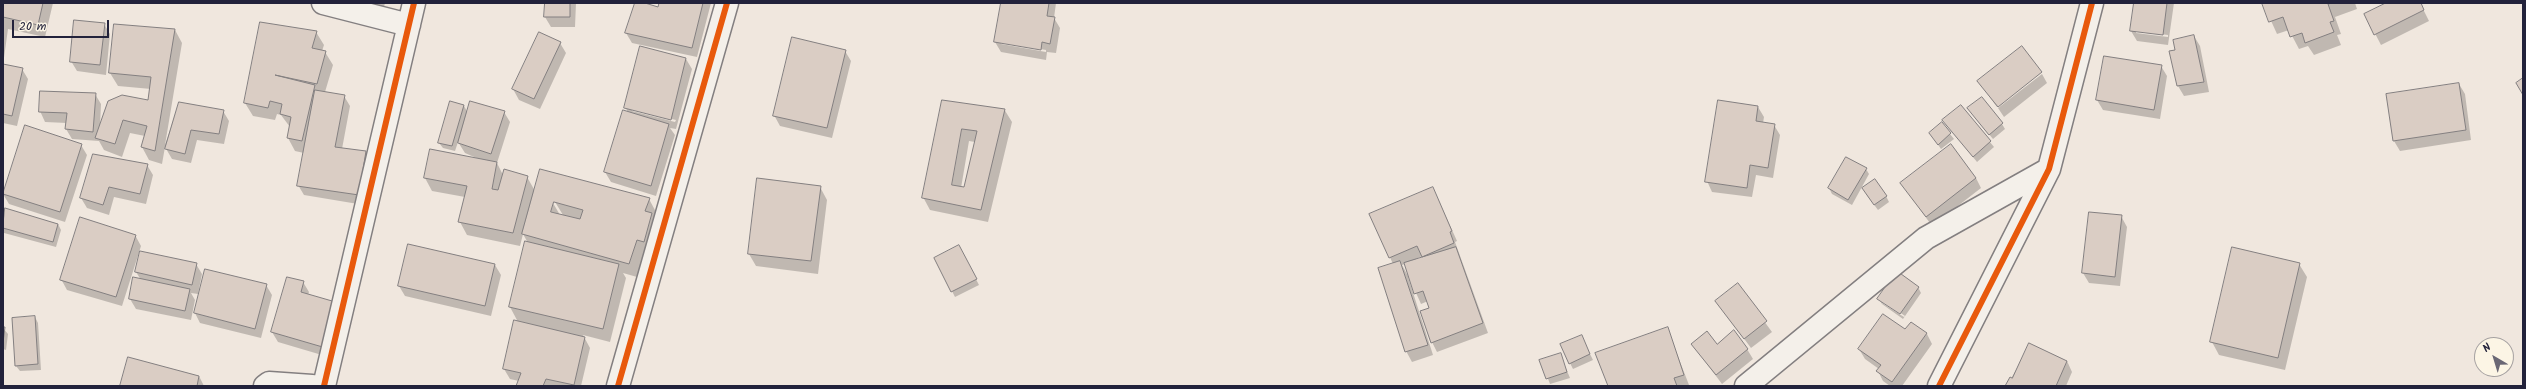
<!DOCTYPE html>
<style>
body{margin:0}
#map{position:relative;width:2526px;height:389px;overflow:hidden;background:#f0e7de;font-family:Kalam,sans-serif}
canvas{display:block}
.frame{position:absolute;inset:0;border:4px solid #22223b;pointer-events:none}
.north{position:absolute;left:2474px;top:337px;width:40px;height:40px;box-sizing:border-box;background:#fcf5e5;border:1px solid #a5a1a1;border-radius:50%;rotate:322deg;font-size:11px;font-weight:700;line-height:16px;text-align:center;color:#22223b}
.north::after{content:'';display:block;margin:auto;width:14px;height:18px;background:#6a6774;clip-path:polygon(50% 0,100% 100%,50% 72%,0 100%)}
.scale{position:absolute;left:12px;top:20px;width:97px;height:18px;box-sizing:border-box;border:2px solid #22223b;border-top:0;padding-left:5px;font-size:12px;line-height:14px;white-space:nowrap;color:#22223b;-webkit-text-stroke:3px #fcf5e5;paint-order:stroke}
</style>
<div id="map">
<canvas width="2526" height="389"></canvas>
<div class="frame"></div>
<div class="north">N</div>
<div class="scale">20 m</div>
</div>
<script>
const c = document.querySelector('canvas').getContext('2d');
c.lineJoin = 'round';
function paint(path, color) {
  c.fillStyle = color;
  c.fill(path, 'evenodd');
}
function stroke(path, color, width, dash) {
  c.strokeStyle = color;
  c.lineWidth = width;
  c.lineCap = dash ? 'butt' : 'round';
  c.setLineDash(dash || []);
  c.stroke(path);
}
paint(new Path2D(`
 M3 3H53L45 37 8 29 3 65 22 69 28 79 17 126 3 123Z
 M328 3H385L382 15Z
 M546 3H576L575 27H551L545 17Z
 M636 3 659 9 660 3H711L697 57 632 43 626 33Z
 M1002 3H1056L1054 18 1060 28 1056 53 1047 52 1046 60 1001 52 995 42ZM1001 42 1046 50V52L1001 44Z
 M2135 3H2174L2168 45 2137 41 2131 31ZM2136 31 2168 35V37L2136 33Z
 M2263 3H2355L2357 9 2335 17 2341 34 2337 35 2341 45 2314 55 2308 46 2299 49 2289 30 2277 34Z
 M2389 3H2420L2429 21 2381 45 2365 14Z
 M104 24 110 34 106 75 77 71 71 61Z
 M175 30 182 43 165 145 179 103 223 111 229 121 224 144 197 140 191 163 172 159 165 147 162 164 149 160 142 147 145 136 130 133 122 157 104 150 99 141 72 139 66 129 67 123 45 122 40 111 95 94 101 104 100 126 149 101 151 89 118 86 110 73Z
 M316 32 324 45 322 51 325 52 333 65 325 92 344 96 350 106 342 149 365 152 371 163 364 205 304 195 298 185 304 153 295 151 288 138 290 127 281 115 277 114 275 120 253 116 245 103Z
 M540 33 560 43 566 53 540 109 519 100 513 89Z
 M2194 36 2200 46 2209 92 2184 96 2178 86 2171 52 2176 51Z
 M845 51 851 61 832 138 780 126 774 115Z
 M686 59 692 69 676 129 670 128 675 135 656 196 611 182 605 172 628 113 626 108ZM632 109 676 120 675 122 632 111Z
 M2161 66 2167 76 2160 119 2103 110 2097 100Z
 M2041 72 1997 107 1978 81Z
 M2042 74 2047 83 2004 117 1998 108Z
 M2459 84 2465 94 2471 140 2400 151 2394 141Z
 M943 101 1004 109 1012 122 988 222 930 210 923 197ZM969 141 975 142 964 188H961Z
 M451 102 464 106 468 113 504 112 510 122 497 163 503 175 527 177 535 191 649 199 656 212 654 218 659 227 651 254 644 253 637 277 623 273 626 278 610 342 583 335 590 348 581 386H517L519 381 510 379 504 369 518 322 510 307 528 243 523 234 520 246 467 235 460 222 465 197 432 191 425 178 481 160 465 153 458 142 455 151 443 148 439 143ZM552 197 563 215H560L550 198Z
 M1961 106 1994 147 1977 162 1943 120Z
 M1758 107 1764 117 1763 123 1774 125 1780 135 1773 178 1756 175 1752 197 1712 192 1707 181Z
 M1972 114 2002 124 2005 129 1993 139Z
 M1942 124 1954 139 1941 149 1930 133Z
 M81 145 87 155 65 222 9 204 3 194Z
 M147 165 153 175 146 204 114 197 109 215 87 208 81 198Z
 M1866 169 1869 174 1852 205 1832 194 1829 188Z
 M1976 178 1981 188 1932 226 1902 184Z
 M820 187 827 200 818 274 756 266 749 254Z
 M1433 188 1457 241 1455 242 1488 333 1437 352 1432 342 1430 309 1428 301 1421 304 1409 277H1408L1433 355 1412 362 1406 351 1393 264 1371 215ZM1422 256 1424 258 1416 260V259ZM1405 264 1409 275 1408 276 1402 265Z
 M1866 194 1886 196 1889 202 1878 210Z
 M6 209 58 224 61 230 56 247 4 233 3 219Z
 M2121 216 2127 227 2120 286 2089 283 2083 273Z
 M135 235 141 246 122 306 67 290 61 279Z
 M962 252 979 285 955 297 952 291Z
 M196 264 202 274 198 294 191 293 195 300 191 320 136 309 130 299 141 280 136 272Z
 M2299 264 2307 277 2285 370 2219 355 2212 342Z
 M495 265 501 275 491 316 405 296 399 286Z
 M206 270 266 285 272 295 261 338 200 323 195 313Z
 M303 282 309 292 308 295 332 358 278 342 272 332Z
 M1737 284 1772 332 1751 348 1716 301Z
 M1918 287 1921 293 1903 319 1882 304 1879 299ZM1882 300 1905 316 1904 317 1882 303Z
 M35 317 38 323 41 370 20 371 16 366Z
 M1911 323 1927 334 1932 344 1902 386H1890L1883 381 1878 371 1879 369 1865 359 1859 349 1906 331Z
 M3 328 8 334 6 350 3 349Z
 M1667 328 1689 385 1609 386Z
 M1584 342 1593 360 1573 369 1570 363Z
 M1692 344 1747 349 1753 359 1722 384Z
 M2030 344 2067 361 2072 372 2066 386H2007Z
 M1560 354 1570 378 1550 384 1541 360Z
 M199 376 204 386H121Z`), '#0003');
const building = new Path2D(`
 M3 3H43L38 25 3 17Z
 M545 3H570V17H544Z
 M635 3H645L658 7 659 3H703L692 48 625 33Z
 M1001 3H1049L1047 16 1055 17 1050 44 1042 42 1041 50 994 42Z
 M2134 3H2167L2163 35 2130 31Z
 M2262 3H2332L2328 4 2334 21 2330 22 2334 32 2305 43 2302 33 2290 37 2283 17 2269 22Z
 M2386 3H2421L2424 10 2374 35 2364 14Z
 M74 20 105 23 100 65 70 62Z
 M260 22 317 31 312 48 326 51 317 84 275 75 315 85 302 141 287 138 291 117 280 114 282 104 270 101 268 108 244 103Z
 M114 24 175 29 155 151 141 147 147 126 123 120 115 144 95 138 108 101 122 95 148 100 151 77 109 73Z
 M539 32 561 42 534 99 512 89Z
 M2194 35 2204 82 2177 86 2169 51 2175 50 2173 40Z
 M792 37 846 50 827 128 773 116Z
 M640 46 686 58 671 120 624 108Z
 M2022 46 2042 72 1998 107 1977 81Z
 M2104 56 2162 65 2154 110 2096 100Z
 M3 64 23 68 12 116 3 114Z
 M2523 78V95L2516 83Z
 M2459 83 2466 130 2393 141 2386 94Z
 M315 90 345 95 335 147 366 151 359 195 297 186Z
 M40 91 96 93 93 132 65 129 67 113 39 112Z
 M1982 97 2003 123 1989 135 1967 108Z
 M942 100 1005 109 981 210 922 198ZM962 129 977 131 964 187 952 185Z
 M1718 100 1758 106 1756 121 1775 124 1768 168 1750 165 1747 188 1705 182Z
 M450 101 464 105 452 146 438 143Z
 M470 101 505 111 491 154 458 143Z
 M179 102 224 110 219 134 191 130 185 154 165 149Z
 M1961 105 1991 141 1973 157 1942 120Z
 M623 110 669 124 651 186 604 172Z
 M1942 122 1951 133 1938 145 1929 133Z
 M25 125 82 144 60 212 3 194Z
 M1951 144 1976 178 1926 217 1900 183Z
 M430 149 497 162 492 189 498 190 504 169 528 176 513 233 458 222 467 186 424 178Z
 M93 154 148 164 140 194 109 187 103 205 80 198Z
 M1846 157 1867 168 1848 200 1828 188Z
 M540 169 650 198 645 211 652 213 644 242 637 240 629 264 522 234ZM554 202 583 210 580 219 551 212Z
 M757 178 821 186 811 261 748 254Z
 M1875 179 1887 196 1874 205 1862 188Z
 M1433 187 1452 231 1450 232 1454 243 1422 257 1417 246 1389 258 1369 214Z
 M5 208 58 224 53 242 3 228Z
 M2089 212 2122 215 2115 277 2082 273Z
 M80 217 136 235 116 297 60 280Z
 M525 241 619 264 603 329 509 307Z
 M408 244 495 264 485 306 398 286Z
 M959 245 977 279 951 292 934 258Z
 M1456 247 1483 323 1431 343 1420 311 1429 308 1423 291 1414 294 1404 263Z
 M2232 247 2300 263 2278 358 2210 342Z
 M140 251 197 263 192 285 135 272Z
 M1400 261 1428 345 1405 352 1378 268Z
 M205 269 267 284 255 329 194 313Z
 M1897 271 1919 287 1900 314 1877 299Z
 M133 277 190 289 185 311 129 299Z
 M287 277 304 281 301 292 339 303 326 348 271 332Z
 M1738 283 1767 321 1744 339 1715 301Z
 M1883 314 1905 329 1911 322 1927 333 1892 382 1876 371 1881 365 1858 349Z
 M35 316 38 364 15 366 12 318Z
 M514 320 585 337 574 385 546 379 543 386H516L521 373 503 369Z
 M3 327H5L3 343Z
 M1668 327 1684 375 1674 378 1677 386H1608L1595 353Z
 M1734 330 1748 349 1716 375 1691 344 1707 331 1717 344Z
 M1582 335 1590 354 1569 364 1560 344Z
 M2029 343 2067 361 2056 386H2005L2010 377 2012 378Z
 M1561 353 1567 372 1546 379 1539 360Z
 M128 357 199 376 197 386H120Z`);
paint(building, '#dacdc4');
stroke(building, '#837f80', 1);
const minor = new Path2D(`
 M323 3 409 25
 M265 386 269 383 312 386
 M324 386 414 3
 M1746 386 1926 238 2049 169
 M1939 386 2049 169 2092 3`);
const tertiary = new Path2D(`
 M618 386 727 3`);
stroke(minor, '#837f80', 25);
stroke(tertiary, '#837f80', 25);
stroke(minor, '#f4f0ea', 22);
stroke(tertiary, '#f4f0ea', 22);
stroke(new Path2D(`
 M324 386 414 3
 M618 386 727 3
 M1939 386 2049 169 2092 3`), '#e8590c', 6);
</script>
